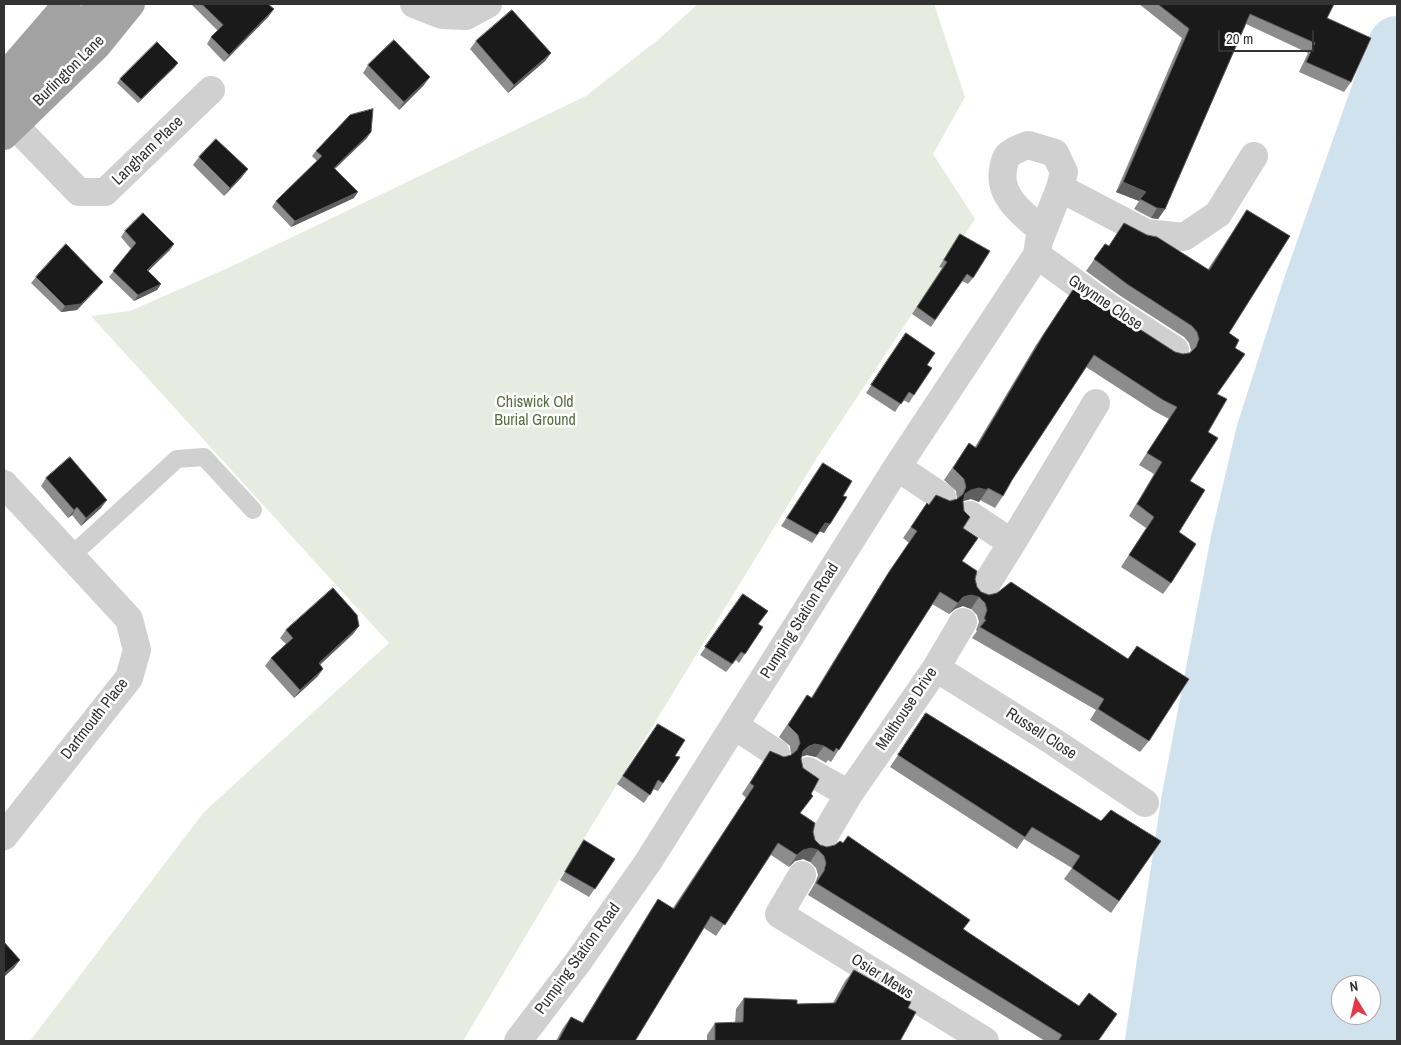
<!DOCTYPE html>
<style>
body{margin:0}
#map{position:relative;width:1401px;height:1045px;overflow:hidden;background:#fff;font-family:"Archivo Narrow",sans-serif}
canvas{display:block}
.frame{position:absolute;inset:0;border:5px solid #333;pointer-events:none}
.north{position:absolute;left:1331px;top:975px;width:50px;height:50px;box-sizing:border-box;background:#fff;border:1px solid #adadad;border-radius:50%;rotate:351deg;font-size:14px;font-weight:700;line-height:20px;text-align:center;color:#333}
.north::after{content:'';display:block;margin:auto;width:18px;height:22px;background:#e63946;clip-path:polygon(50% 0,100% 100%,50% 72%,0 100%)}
.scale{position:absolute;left:1218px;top:30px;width:96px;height:22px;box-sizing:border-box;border:2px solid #333;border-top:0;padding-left:6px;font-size:15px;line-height:18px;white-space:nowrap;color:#333;-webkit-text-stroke:4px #fff;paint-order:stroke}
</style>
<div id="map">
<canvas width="1401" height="1045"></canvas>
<div class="frame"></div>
<div class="north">N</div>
<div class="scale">20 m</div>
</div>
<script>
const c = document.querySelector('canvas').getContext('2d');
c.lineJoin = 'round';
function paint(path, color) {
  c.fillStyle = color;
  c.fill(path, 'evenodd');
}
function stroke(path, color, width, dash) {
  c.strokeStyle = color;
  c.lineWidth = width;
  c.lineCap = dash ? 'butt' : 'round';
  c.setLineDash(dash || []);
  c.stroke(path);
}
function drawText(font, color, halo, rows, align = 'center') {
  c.font = font + ' "Archivo Narrow",sans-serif';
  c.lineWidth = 5;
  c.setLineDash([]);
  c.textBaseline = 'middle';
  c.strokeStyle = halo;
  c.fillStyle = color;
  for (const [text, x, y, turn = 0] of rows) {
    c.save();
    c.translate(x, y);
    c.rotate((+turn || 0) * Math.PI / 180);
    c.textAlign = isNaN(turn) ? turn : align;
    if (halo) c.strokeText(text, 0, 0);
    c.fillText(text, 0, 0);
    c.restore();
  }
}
paint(new Path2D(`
 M698 4H934L965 97 933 154 975 219 818 456 589 830 463 1041H30L204 812 389 643 91 316 130 311 228 268 586 96 659 39Z`), '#e6ecdf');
paint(new Path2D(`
 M1397 45V1041H1154L1190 802 1240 539 1265 433 1311 289ZM1341 985H1371V1015H1341Z`), '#cfe2ee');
stroke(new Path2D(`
 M1154 1041 1190 802 1240 539 1265 433 1311 289 1397 45`), '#cfe2ee', 58);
stroke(new Path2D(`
 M71 556 177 459 204 457 253 510`), '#d0d0d0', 18);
stroke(new Path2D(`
 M414 4 442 15 466 16 488 4
 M14 125 79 192H105L211 90
 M1060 188 1146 233 1184 237 1218 214 1254 156
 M1037 255 1110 308 1175 350
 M897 467 942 497
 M4 484 129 619 137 650 129 678 4 836
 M970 515 1012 543 1096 403
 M982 591 1012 543
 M936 668 1054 742 1145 803
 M735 726 776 753
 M808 771 849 794
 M820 843 849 794 936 668 963 622
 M802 875 779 914 985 1041
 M518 1041 578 962 648 862 897 467 1037 255 1039 241 1060 188 1064 172 1055 153 1028 145C1023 147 1016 149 1011 153 1005 156 1004 164 1003 170 998 197 1025 216 1043 231`), '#d0d0d0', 28);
stroke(new Path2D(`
 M4 75 17 62 67 4
 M4 107 30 82 102 4
 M4 136 97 46 131 4`), '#a2a2a2', 28);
paint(new Path2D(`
 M193 4H268L269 16 224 62 207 44 211 37 218 31 192 5Z
 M1139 4H1334L1327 18 1351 82 1344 92 1299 72 1308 53 1246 24 1165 209 1158 219 1151 218 1134 209 1139 201 1116 192 1182 38Z
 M476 41 551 53 545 61 508 93 470 49Z
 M368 65 424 85 399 110 363 73Z
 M175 67 138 103 117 83 120 79Z
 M367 138 335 169 354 198 291 227 272 207 276 201 317 161 312 156 316 151Z
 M199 157 242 177 224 196 193 165Z
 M1247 210 1229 333 1235 348 1217 394 1208 432 1190 481 1179 532 1171 583 1163 594 1121 567 1146 528 1129 516 1154 474 1139 465 1169 419 1154 411 1086 367 1012 480 1003 496 995 508 980 500 979 502 971 499 963 501 962 561 975 579 977 587 981 592 989 595 997 593 1149 741 1140 752 1090 720 1096 710 972 638 977 631 976 630 979 622 977 615 971 609 963 606 955 609 949 614 932 604 831 762 828 760 826 763 816 757 807 755 801 757V759L800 813 813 832 815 840 820 845 964 929 1098 1041H1045L808 895 815 883 818 875 816 868 810 862 803 859 795 861 789 867 771 855 716 936 704 928 635 1041H556L563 1028 571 1017 582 1023 650 911 658 899 673 908 746 798 742 794 770 751 784 757 791 755 790 746 779 737 807 695 811 698 881 584 909 543 903 538 927 503 928 505 936 495 950 501 957 499 956 491 944 480 969 443 975 447 1036 345 1076 285 1110 310 1175 352 1183 354 1190 352 1191 350 1189 343 1184 337 1119 295 1086 271 1105 244 1109 246 1208 269Z
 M125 231 170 250 148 271 161 284 157 290 134 301 109 277 131 249 121 237Z
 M960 234 973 278 968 284 962 281 931 327 912 314 942 268 939 267Z
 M36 277 98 288 77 310 61 312 31 283Z
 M906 333 927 365 914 395 909 403 903 400 895 412 866 393Z
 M823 463 843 496 824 533 820 531 812 543 781 526Z
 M46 478 101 508 81 526 72 515 68 518 41 486Z
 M743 594 768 611 758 625 763 627 739 663 736 660 726 672 700 655Z
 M359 626 353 634 320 665 323 669 317 677 294 698 265 666 271 658 286 644 280 638 286 630Z
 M926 713 1101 821 1161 841 1111 913 1064 879 1072 868 1024 839 1017 849 890 767Z
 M658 724 675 756 680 757 658 791 653 789 644 803 617 784Z
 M584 840 615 859 589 897 560 880Z
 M854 970 908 1008 900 1041H707V1035L715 1023H735L736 1009 744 998 797 1004 833 1003 845 981Z`), '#8c8c8c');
paint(new Path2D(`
 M274 9 269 16 224 62 229 55Z
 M551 53 545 61 508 93 514 85Z
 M178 63 175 67 138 103 141 99Z
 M430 77 424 85 399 110 404 102Z
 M371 132 367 138 330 173 334 168Z
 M248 169 242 177 224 196 230 188Z
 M1123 182 1146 192 1139 201 1116 192Z
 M358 192 354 198 291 227 295 221Z
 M1157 208 1165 209 1158 219 1151 218Z
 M174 244 170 250 143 276 147 270Z
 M103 282 98 288 77 310 61 312 65 306Z
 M161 284 157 290 134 301 138 295Z
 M979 488 987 490 979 502 971 499 963 501 965 494 971 490Z
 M107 500 101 508 81 526 86 518Z
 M77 507 72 515 68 518 74 510Z
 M825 523 830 524 824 533 819 531Z
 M971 595 979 597 971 609 963 606 955 609 949 614 958 603 963 597Z
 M359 626 353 634 313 671 319 663Z
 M323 669 317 677 294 698 300 690Z
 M815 744 824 746 816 757 807 755 800 757 803 751 809 746Z
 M811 848 818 850 810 862 803 859 795 861 789 867 797 855 803 850Z
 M20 960 14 968 4 977V974Z`), '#5f5f5f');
const building = new Path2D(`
 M202 4H268L274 9 229 55 211 37 223 25Z
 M1158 4H1334L1327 18 1371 38 1351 82 1306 62 1315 43 1250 14 1165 209 1157 208 1140 199 1146 192 1123 182 1189 29Z
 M512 10 551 53 514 85 476 41Z
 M394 40 430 77 404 102 368 65Z
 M157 42 178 63 141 99 120 79Z
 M373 109 371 132 334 168 358 192 295 221 276 201 322 156 316 151 350 115Z
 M216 139 248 169 230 188 199 157Z
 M1247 210 1290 236 1229 333 1239 340 1235 348 1245 354 1217 394 1227 399 1208 432 1218 438 1190 481 1205 490 1179 532 1196 544 1171 583 1129 555 1154 517 1137 504 1162 462 1147 453 1177 407 1163 400 1094 355 1012 480 1003 496 988 488 987 490 979 488 971 490 965 494 963 502 964 511 970 517 963 528 978 538 962 561 977 571 975 579 977 587 981 592 989 595 997 593 1011 582 1128 659 1137 646 1189 679 1149 741 1098 709 1104 699 980 627 986 620 984 619 987 610 985 603 979 597 971 595 963 597 958 603 940 592 839 750 836 748 834 752 824 746 815 744 809 746 803 751 801 759 803 768 819 779 811 794 813 796 800 813 815 823 813 832 815 840 820 845 827 847 835 845 840 841 843 843 848 836 970 920 963 929 1079 1006 1089 993 1117 1014 1098 1041H1058L1062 1035 816 883 824 871 826 863 824 856 818 850 811 848 803 850 797 855 778 843 725 925 711 916 635 1041H558L571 1017 583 1023 658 899 674 909 754 786 750 783 770 751 784 757 791 755 797 750 800 743 798 735 788 725 807 695 812 698 889 572 917 531 911 527 927 503 929 505 936 495 950 501 957 499 963 494 966 487 964 479 953 468 969 443 976 448 1044 334 1076 285 1110 310 1175 352 1183 354 1190 353 1196 347 1199 339 1197 332 1192 326 1127 284 1094 259 1105 244 1109 246 1124 223 1147 235 1157 237 1209 270Z
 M143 213 174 244 147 270 161 284 138 295 113 271 136 243 125 231Z
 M960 234 990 251 973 278 967 274 935 320 917 307 947 262 944 260Z
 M66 244 103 282 81 304 65 306 36 277Z
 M906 333 935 353 927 365 932 368 914 395 909 392 901 404 871 385Z
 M70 457 107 500 86 518 77 507 74 510 46 478Z
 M823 463 852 481 843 496 847 497 830 524 825 523 817 535 787 518Z
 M333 588 357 615 359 626 319 663 323 669 300 690 271 658 293 638 286 630Z
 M743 594 768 611 758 624 763 627 745 654 741 652 732 664 705 647Z
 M926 713 1101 821 1111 810 1161 841 1119 901 1072 868 1080 856 1032 827 1025 837 898 755Z
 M658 724 685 740 675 756 680 757 663 783 658 780 650 795 623 776Z
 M584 840 615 859 595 889 565 872Z
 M4 942 20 960 4 974Z
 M854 970 911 1002 908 1008 916 1012 900 1041H715V1023L743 1022 744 998 797 1000V1004L835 1003Z`);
paint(building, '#1a1a1a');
stroke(building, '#5f5f5f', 1);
drawText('16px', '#333', '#fff', [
 ["Burlington Lane",69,71,-45],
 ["Langham Place",148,151,-44],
 ["Gwynne Close",1105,303,34],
 ["Pumping Station Road",800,621,-58],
 ["Malthouse Drive",907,709,-56],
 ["Dartmouth Place",95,719,-52],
 ["Russell Close",1041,734,33],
 ["Pumping Station Road",578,959,-54],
 ["Osier Mews",882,977,32]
]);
drawText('16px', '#56703f', '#fff', [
 ["Chiswick Old",535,403],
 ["Burial Ground",535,421]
]);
</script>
